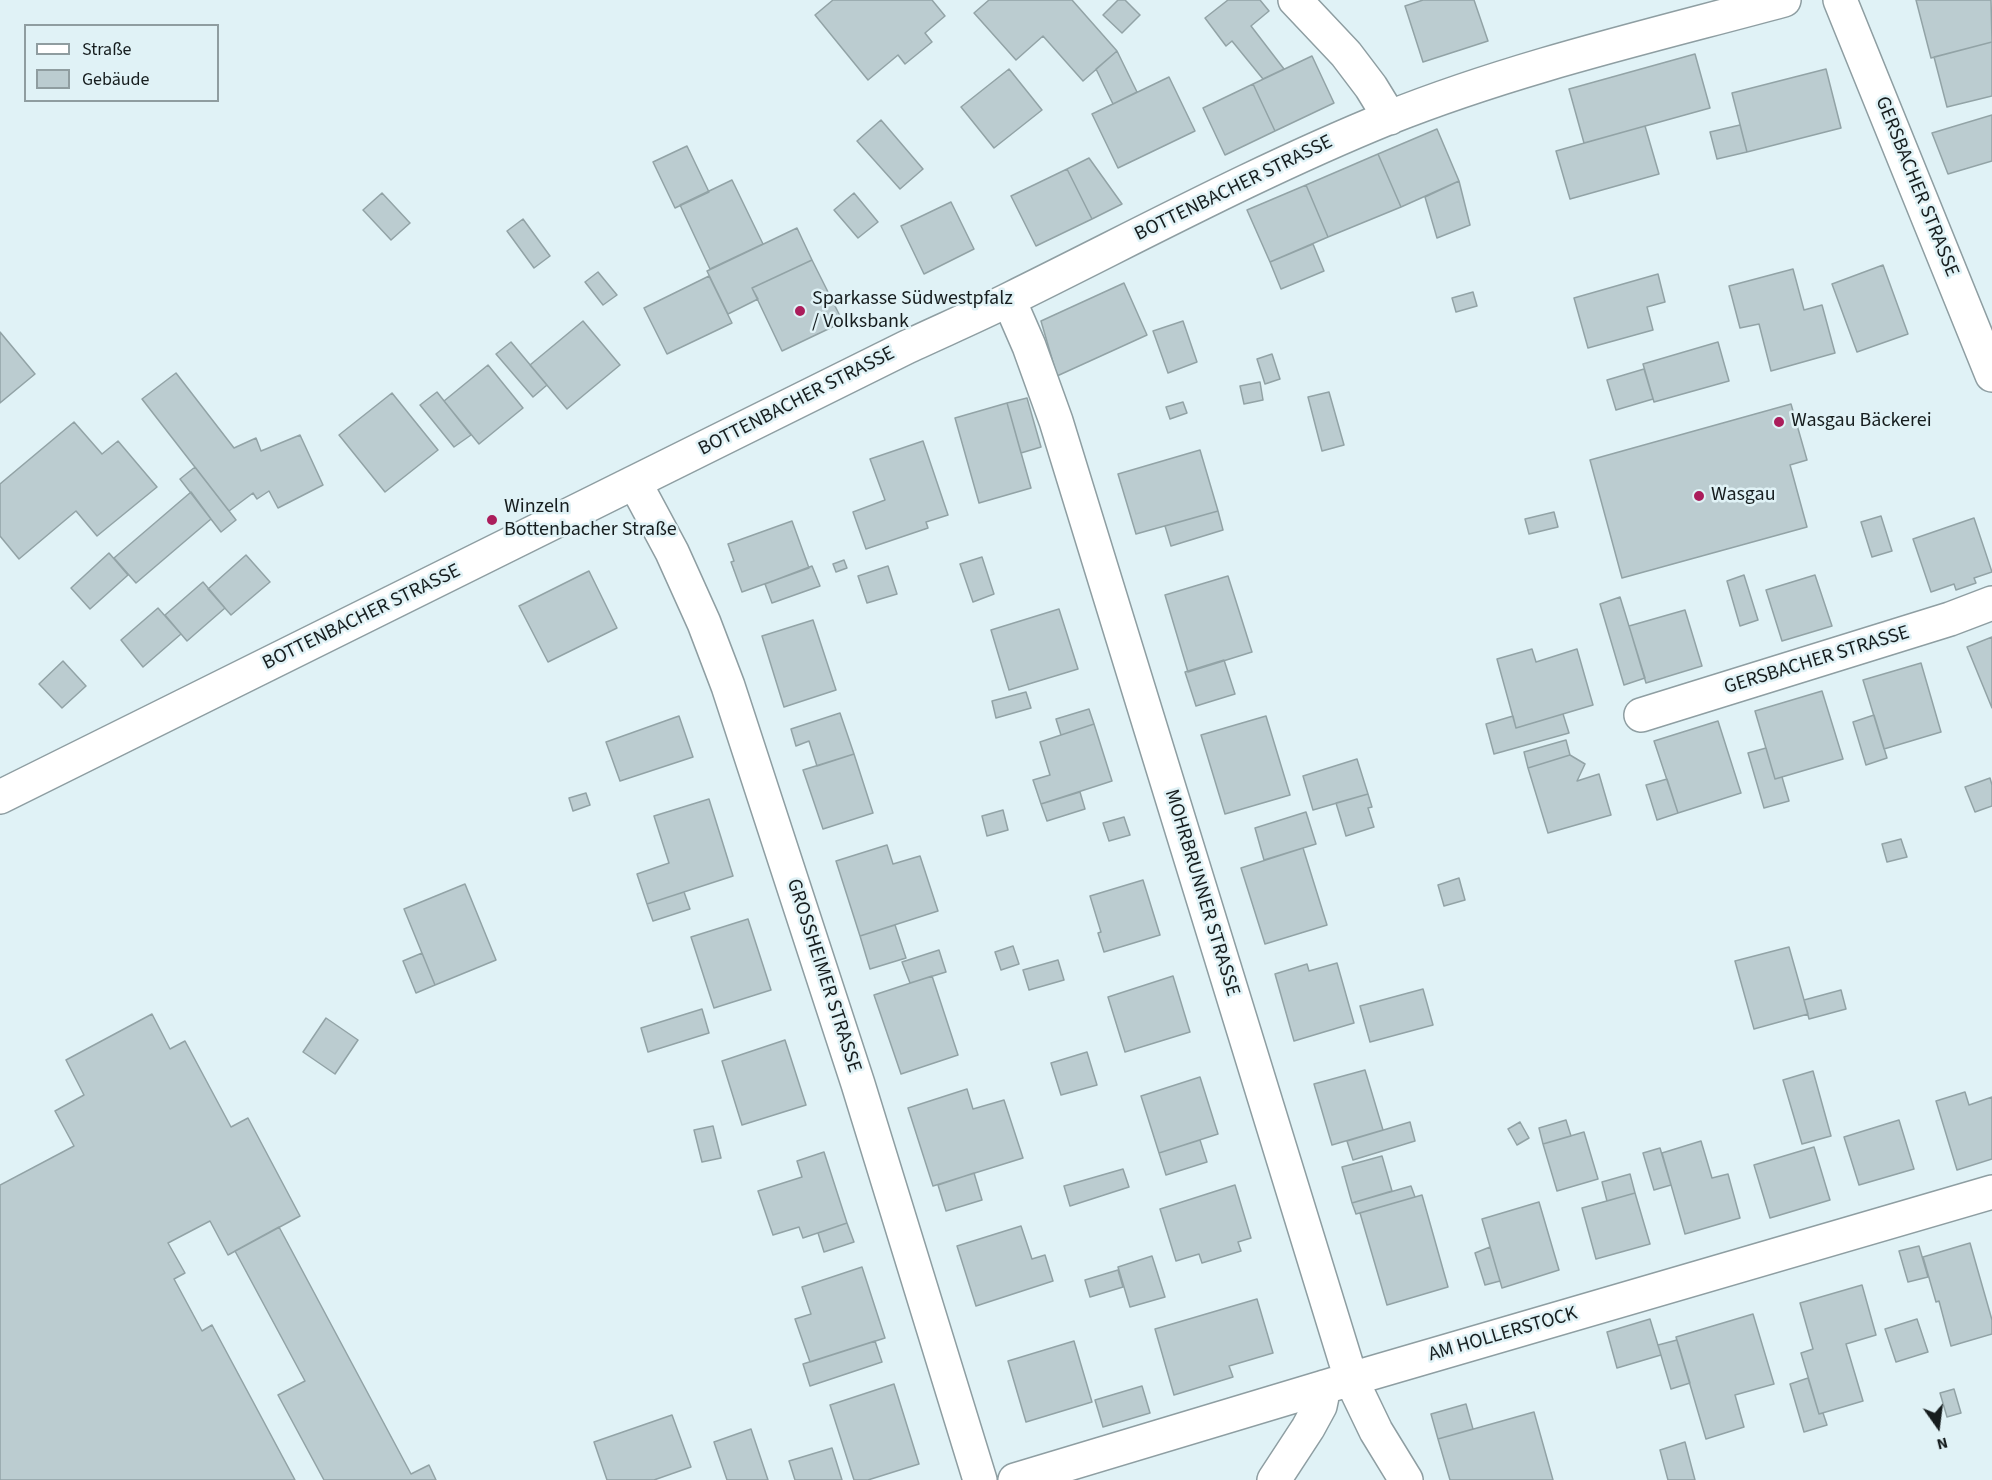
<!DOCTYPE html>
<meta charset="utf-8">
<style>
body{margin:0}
#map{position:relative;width:1992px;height:1480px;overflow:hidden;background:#e0f2f6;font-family:"Source Sans 3",sans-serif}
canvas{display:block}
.legend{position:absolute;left:24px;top:24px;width:195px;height:78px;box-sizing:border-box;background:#e0f2f6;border:2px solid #8f9da0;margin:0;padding:8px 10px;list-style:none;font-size:18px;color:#161d1e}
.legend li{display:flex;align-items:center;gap:12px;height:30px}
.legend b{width:30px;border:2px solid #8f9da0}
.north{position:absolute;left:1908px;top:1396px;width:60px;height:60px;-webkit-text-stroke:4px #e0f2f6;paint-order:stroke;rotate:166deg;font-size:16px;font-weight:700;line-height:24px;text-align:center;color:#161d1e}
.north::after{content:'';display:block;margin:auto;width:21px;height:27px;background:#161d1e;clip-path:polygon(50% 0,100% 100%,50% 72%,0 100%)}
</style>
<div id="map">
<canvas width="1992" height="1480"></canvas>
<ul class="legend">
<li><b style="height:8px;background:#fff"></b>Straße</li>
<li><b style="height:16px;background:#bbccd0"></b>Gebäude</li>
</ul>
<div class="north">N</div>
</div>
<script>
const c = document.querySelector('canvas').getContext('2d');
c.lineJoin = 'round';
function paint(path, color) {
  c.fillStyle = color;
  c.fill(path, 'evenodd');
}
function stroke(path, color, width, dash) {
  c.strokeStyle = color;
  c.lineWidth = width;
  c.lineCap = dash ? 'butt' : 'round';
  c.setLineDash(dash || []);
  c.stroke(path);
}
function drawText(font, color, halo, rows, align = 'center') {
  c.font = font + ' "Source Sans 3",sans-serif';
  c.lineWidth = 5;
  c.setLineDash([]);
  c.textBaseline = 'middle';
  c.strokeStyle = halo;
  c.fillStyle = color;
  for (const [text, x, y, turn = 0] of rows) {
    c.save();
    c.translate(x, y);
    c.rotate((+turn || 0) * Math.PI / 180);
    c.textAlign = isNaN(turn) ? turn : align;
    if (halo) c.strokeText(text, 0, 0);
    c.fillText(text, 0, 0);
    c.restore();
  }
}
const building = new Path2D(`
 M833 0H932L945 16 925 33 932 42 905 64 898 55 868 80 815 15Z
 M989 0H1072L1117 51 1083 81 1043 36 1016 60 974 13Z
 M1118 0H1125L1140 15 1122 33 1103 15Z
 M1228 0H1260L1269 11 1251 26 1284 69 1263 79 1232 41 1226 46 1205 18Z
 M1423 0H1474L1488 41 1423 62 1405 6Z
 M1916 0H1991L1992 42 1931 58Z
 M1992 42V96L1947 107 1934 57Z
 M1117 51 1137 92 1113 104 1096 69Z
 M1695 54 1710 108 1584 143 1569 89Z
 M1312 56 1334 103 1275 131 1253 84Z
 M1009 69 1042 110 994 148 961 107Z
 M1826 69 1841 128 1747 152 1732 93Z
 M1169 77 1195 131 1118 168 1092 114Z
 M1253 84 1275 131 1225 155 1203 108Z
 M1992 115V161L1948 174 1932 133Z
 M881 120 923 169 900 189 857 141Z
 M1740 125 1747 152 1717 159 1710 132Z
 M1645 126 1659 174 1570 199 1556 151Z
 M1437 129 1459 181 1401 207 1378 154Z
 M687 146 709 192 675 208 653 162Z
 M1378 154 1401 207 1328 237 1306 185Z
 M1089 158 1122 204 1092 219 1067 169Z
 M1067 169 1092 219 1036 246 1011 196Z
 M732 180 763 244 710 269 680 205Z
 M1459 181 1470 225 1437 238 1425 197Z
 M1306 185 1328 237 1270 262 1247 210Z
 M382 193 410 223 391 240 363 210Z
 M854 193 878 222 858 238 834 210Z
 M951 202 974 249 924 274 901 226Z
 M523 219 550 256 534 268 507 231Z
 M797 228 812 260 752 288 758 299 728 314 707 271Z
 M1313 244 1324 271 1281 289 1270 262Z
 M812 260 843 322 782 351 752 288Z
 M1883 265 1908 334 1857 352 1832 284Z
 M1793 269 1804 310 1822 305 1835 353 1771 371 1759 324 1740 328 1729 286Z
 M598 272 617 295 603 305 585 282Z
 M1658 274 1665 302 1647 307 1653 330 1588 348 1574 298Z
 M709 276 732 323 667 354 644 308Z
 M1124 283 1147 335 1057 376 1041 321Z
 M1473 292 1477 306 1456 312 1452 298Z
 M583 321 620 365 567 409 530 365Z
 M1183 321 1197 362 1168 373 1153 331Z
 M0 332 35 374 0 403Z
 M511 342 547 385 533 397 496 354Z
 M1718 342 1729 381 1654 402 1643 364Z
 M1272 354 1280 379 1265 384 1257 359Z
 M488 365 523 408 479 444 444 401Z
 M1644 369 1653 399 1616 410 1607 380Z
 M176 373 234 448 256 438 261 451 300 435 323 485 278 508 269 491 257 499 253 493 229 511 142 399Z
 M1260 382 1263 400 1244 404 1240 386Z
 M437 392 471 435 454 447 420 405Z
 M1329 392 1344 445 1322 451 1308 397Z
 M392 393 438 450 385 492 339 435Z
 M1027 398 1041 447 1021 453 1007 403Z
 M1183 402 1187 413 1170 419 1166 407Z
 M1007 403 1031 488 979 503 955 418Z
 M1791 404 1807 460 1790 465 1807 527 1622 578 1590 460Z
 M74 422 102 454 118 441 157 487 97 536 76 511 19 559 0 536V484Z
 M923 441 948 515 926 522 928 528 866 549 853 512 885 500 870 459Z
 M1200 450 1218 511 1136 534 1118 474Z
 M195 467 236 520 221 532 180 479Z
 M191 492 211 519 136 583 114 558Z
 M1218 511 1223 530 1171 546 1165 526Z
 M1554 512 1558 527 1529 534 1525 519Z
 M1881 516 1892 551 1872 557 1861 522Z
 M1974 518 1992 572 1974 578 1976 583 1956 590 1954 584 1931 592 1913 539Z
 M792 521 809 568 742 592 731 562 734 561 728 544Z
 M109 553 128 575 90 609 71 588Z
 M246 555 270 582 231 615 208 589Z
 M982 557 994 594 973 602 960 564Z
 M844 560 847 568 836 572 833 564Z
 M812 566 820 586 772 603 765 584Z
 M888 566 897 594 867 603 858 576Z
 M589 571 617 628 548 662 519 606Z
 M1744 575 1758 620 1740 626 1727 581Z
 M1815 575 1832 626 1782 641 1766 590Z
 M1228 576 1252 652 1188 672 1165 595Z
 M203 582 225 608 187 641 165 615Z
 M1620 597 1645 678 1624 685 1600 604Z
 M158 608 181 634 143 667 121 640Z
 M1059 609 1078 669 1009 690 991 630Z
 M1685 610 1702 666 1646 683 1629 626Z
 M813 620 836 690 784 707 762 636Z
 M1992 637V708L1967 647Z
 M1532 649 1536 662 1577 649 1593 705 1516 728 1497 659Z
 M1224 660 1235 694 1196 706 1185 672Z
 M63 661 86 686 62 708 39 684Z
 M1921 663 1941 732 1884 749 1863 680Z
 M1822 691 1843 759 1775 779 1755 711Z
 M1026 692 1031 708 996 718 992 701Z
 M1089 709 1094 724 1061 735 1056 719Z
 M840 713 854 754 817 766 809 741 796 746 791 729Z
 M1563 714 1569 733 1494 754 1486 724 1513 716 1516 728Z
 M1874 715 1887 758 1866 765 1853 722Z
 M679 716 693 757 620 781 606 742Z
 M1266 716 1290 795 1225 814 1201 735Z
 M1718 721 1741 793 1678 813 1654 741Z
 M1094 724 1112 781 1041 804 1033 780 1050 775 1040 742Z
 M1566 740 1570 755 1528 768 1524 752Z
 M1766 748 1775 779 1782 777 1789 801 1764 808 1748 753Z
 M854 754 873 813 823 829 803 770Z
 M1570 755 1585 764 1577 781 1599 774 1611 815 1548 833 1528 768Z
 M1357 759 1368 794 1313 810 1303 776Z
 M1990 778 1992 785V806L1975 812 1965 787Z
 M1667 779 1678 813 1657 820 1646 785Z
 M1080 792 1085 809 1047 821 1041 804Z
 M586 793 590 805 573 811 569 798Z
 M1368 794 1372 807 1368 808 1374 827 1346 836 1336 803Z
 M709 799 733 876 647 904 637 874 669 863 654 816Z
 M1003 810 1008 830 987 836 982 816Z
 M1306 812 1316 844 1264 860 1255 828Z
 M1124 817 1130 835 1109 841 1103 823Z
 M1901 839 1907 857 1887 862 1882 844Z
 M887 845 893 864 920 856 938 911 860 936 836 861Z
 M1303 848 1327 925 1265 944 1241 868Z
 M1459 878 1465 900 1444 906 1438 885Z
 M1143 880 1160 935 1104 952 1098 933 1101 932 1090 896Z
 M465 884 496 960 435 985 404 909Z
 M684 892 690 909 653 921 647 904Z
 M748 919 771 990 714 1008 691 937Z
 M895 925 906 958 870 969 860 936Z
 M1013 946 1019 964 1001 970 995 952Z
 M1789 947 1808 1014 1754 1029 1735 961Z
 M939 950 946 972 910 983 902 962Z
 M422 953 435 985 416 993 403 961Z
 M1058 960 1064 980 1029 990 1023 970Z
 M1337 963 1354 1023 1294 1041 1275 974 1307 964 1309 971Z
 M932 976 958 1055 901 1074 874 995Z
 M1173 976 1190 1032 1125 1052 1108 997Z
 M1423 989 1433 1025 1370 1042 1360 1006Z
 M1841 990 1846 1009 1809 1019 1804 1000Z
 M702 1009 709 1033 648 1052 641 1028Z
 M152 1014 170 1049 185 1041 231 1127 248 1118 300 1216 228 1255 210 1221 168 1243 185 1273 174 1279 202 1331 212 1325 295 1480H0V1185L74 1146 55 1111 84 1095 66 1060Z
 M326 1018 358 1040 335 1074 303 1052Z
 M785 1040 806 1105 742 1125 722 1061Z
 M1087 1052 1097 1085 1061 1095 1051 1063Z
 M1365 1070 1383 1130 1332 1145 1314 1084Z
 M1813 1071 1831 1136 1802 1144 1783 1080Z
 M1200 1077 1218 1134 1159 1153 1141 1096Z
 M967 1089 973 1109 1004 1100 1023 1158 933 1186 908 1108Z
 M1965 1092 1969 1105 1992 1097V1159L1957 1170 1936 1101Z
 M1566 1120 1571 1136 1543 1144 1539 1128Z
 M1899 1120 1914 1169 1859 1185 1844 1137Z
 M1410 1122 1415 1141 1353 1160 1347 1141Z
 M1520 1122 1529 1138 1517 1145 1508 1129Z
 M713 1126 721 1158 702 1162 694 1130Z
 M1584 1132 1598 1179 1557 1191 1543 1144Z
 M1200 1140 1207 1162 1166 1175 1159 1153Z
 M1701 1141 1712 1178 1728 1174 1740 1218 1685 1234 1662 1153Z
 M1814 1147 1830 1200 1770 1218 1754 1165Z
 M1660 1148 1671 1185 1654 1190 1643 1153Z
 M824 1152 847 1223 803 1238 799 1227 773 1235 758 1191 802 1177 797 1161Z
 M1382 1156 1392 1191 1352 1203 1342 1167Z
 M1123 1169 1129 1187 1070 1206 1064 1186Z
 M974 1173 982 1200 946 1211 938 1185Z
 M1630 1174 1635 1193 1607 1201 1602 1182Z
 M1235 1185 1251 1238 1238 1242 1241 1251 1202 1263 1199 1254 1176 1261 1160 1209Z
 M1411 1186 1415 1197 1356 1214 1352 1203Z
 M1635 1193 1650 1244 1596 1259 1582 1208Z
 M1422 1195 1448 1287 1387 1305 1360 1213Z
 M1539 1202 1559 1270 1502 1288 1482 1219Z
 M847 1223 854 1242 824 1252 818 1233Z
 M1021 1226 1032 1259 1045 1255 1053 1281 976 1306 957 1246Z
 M279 1227 411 1474 429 1465 436 1480H324L278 1395 305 1381 235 1251Z
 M1970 1243 1992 1320V1334L1951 1346 1939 1301 1936 1302 1923 1257Z
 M1919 1246 1928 1277 1908 1282 1899 1251Z
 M1490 1247 1500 1281 1485 1285 1475 1253Z
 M1152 1256 1165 1297 1130 1307 1118 1267Z
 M862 1267 885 1338 810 1362 795 1319 811 1314 802 1287Z
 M1118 1270 1123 1287 1090 1297 1085 1280Z
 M1862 1285 1876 1335 1846 1344 1863 1401 1819 1414 1801 1353 1813 1349 1800 1303Z
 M1257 1299 1273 1353 1229 1366 1233 1377 1174 1395 1155 1329Z
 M1753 1314 1774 1384 1735 1395 1744 1427 1706 1439 1676 1337Z
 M1650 1319 1661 1355 1617 1368 1607 1332Z
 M1917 1319 1928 1352 1896 1362 1885 1329Z
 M1677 1340 1690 1383 1671 1389 1658 1345Z
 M875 1341 882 1362 810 1386 803 1364Z
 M1074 1341 1092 1402 1026 1422 1008 1361Z
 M1808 1378 1819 1414 1823 1413 1827 1425 1804 1432 1790 1384Z
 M894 1384 919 1464 868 1480H854L830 1405Z
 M1142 1386 1150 1413 1103 1427 1095 1400Z
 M1954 1389 1961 1413 1947 1417 1940 1393Z
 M1466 1404 1473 1429 1438 1439 1431 1414Z
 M1534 1412 1553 1480H1450L1438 1439Z
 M672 1415 691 1467 654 1480H607L594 1442Z
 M751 1429 768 1480H727L714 1442Z
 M1685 1442 1695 1480H1668L1660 1450Z
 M832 1448 842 1480H795L789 1461Z`);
paint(building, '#bbccd0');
stroke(building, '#92a3a6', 1.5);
const minor = new Path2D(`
 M1295 0 1346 54 1371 87 1390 118
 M1840 0 1992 375
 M1009 300 1029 346 1056 421 1351 1379 1376 1431 1406 1480
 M635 483 672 552 704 623 728 686 858 1084 980 1480
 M1641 715 1950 619 1992 603
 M0 797 907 347C941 331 976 316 1010 299 1136 237 1258 171 1388 118 1516 67 1651 36 1784 0
 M1015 1480 1351 1379 1992 1192
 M1274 1480 1308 1428 1320 1406 1324 1387`);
stroke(minor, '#8e9ea2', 36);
stroke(minor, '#fff', 33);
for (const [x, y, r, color] of [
 [800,311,6,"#ab1d5b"],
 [1779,422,6,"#ab1d5b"],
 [1699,496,6,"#ab1d5b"],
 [492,520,6,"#ab1d5b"]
]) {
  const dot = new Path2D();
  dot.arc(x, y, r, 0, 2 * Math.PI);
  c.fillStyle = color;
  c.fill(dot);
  stroke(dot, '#e0f2f6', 2);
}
drawText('20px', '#161d1e', '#e0f2f6', [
 ["GERSBACHER STRASSE",1916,187,68],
 ["BOTTENBACHER STRASSE",1234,189,-26],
 ["BOTTENBACHER STRASSE",797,402,-27],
 ["BOTTENBACHER STRASSE",362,618,-26],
 ["GERSBACHER STRASSE",1817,661,-17],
 ["MOHRBRUNNER STRASSE",1201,893,73],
 ["GROSSHEIMER STRASSE",823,976,72],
 ["AM HOLLERSTOCK",1503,1335,-16]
]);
drawText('20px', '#161d1e', '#e0f2f6', [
 ["Sparkasse Südwestpfalz",812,300],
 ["/ Volksbank",812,323],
 ["Wasgau Bäckerei",1791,422],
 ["Wasgau",1711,496],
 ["Winzeln",504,508],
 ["Bottenbacher Straße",504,531]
], 'left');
</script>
